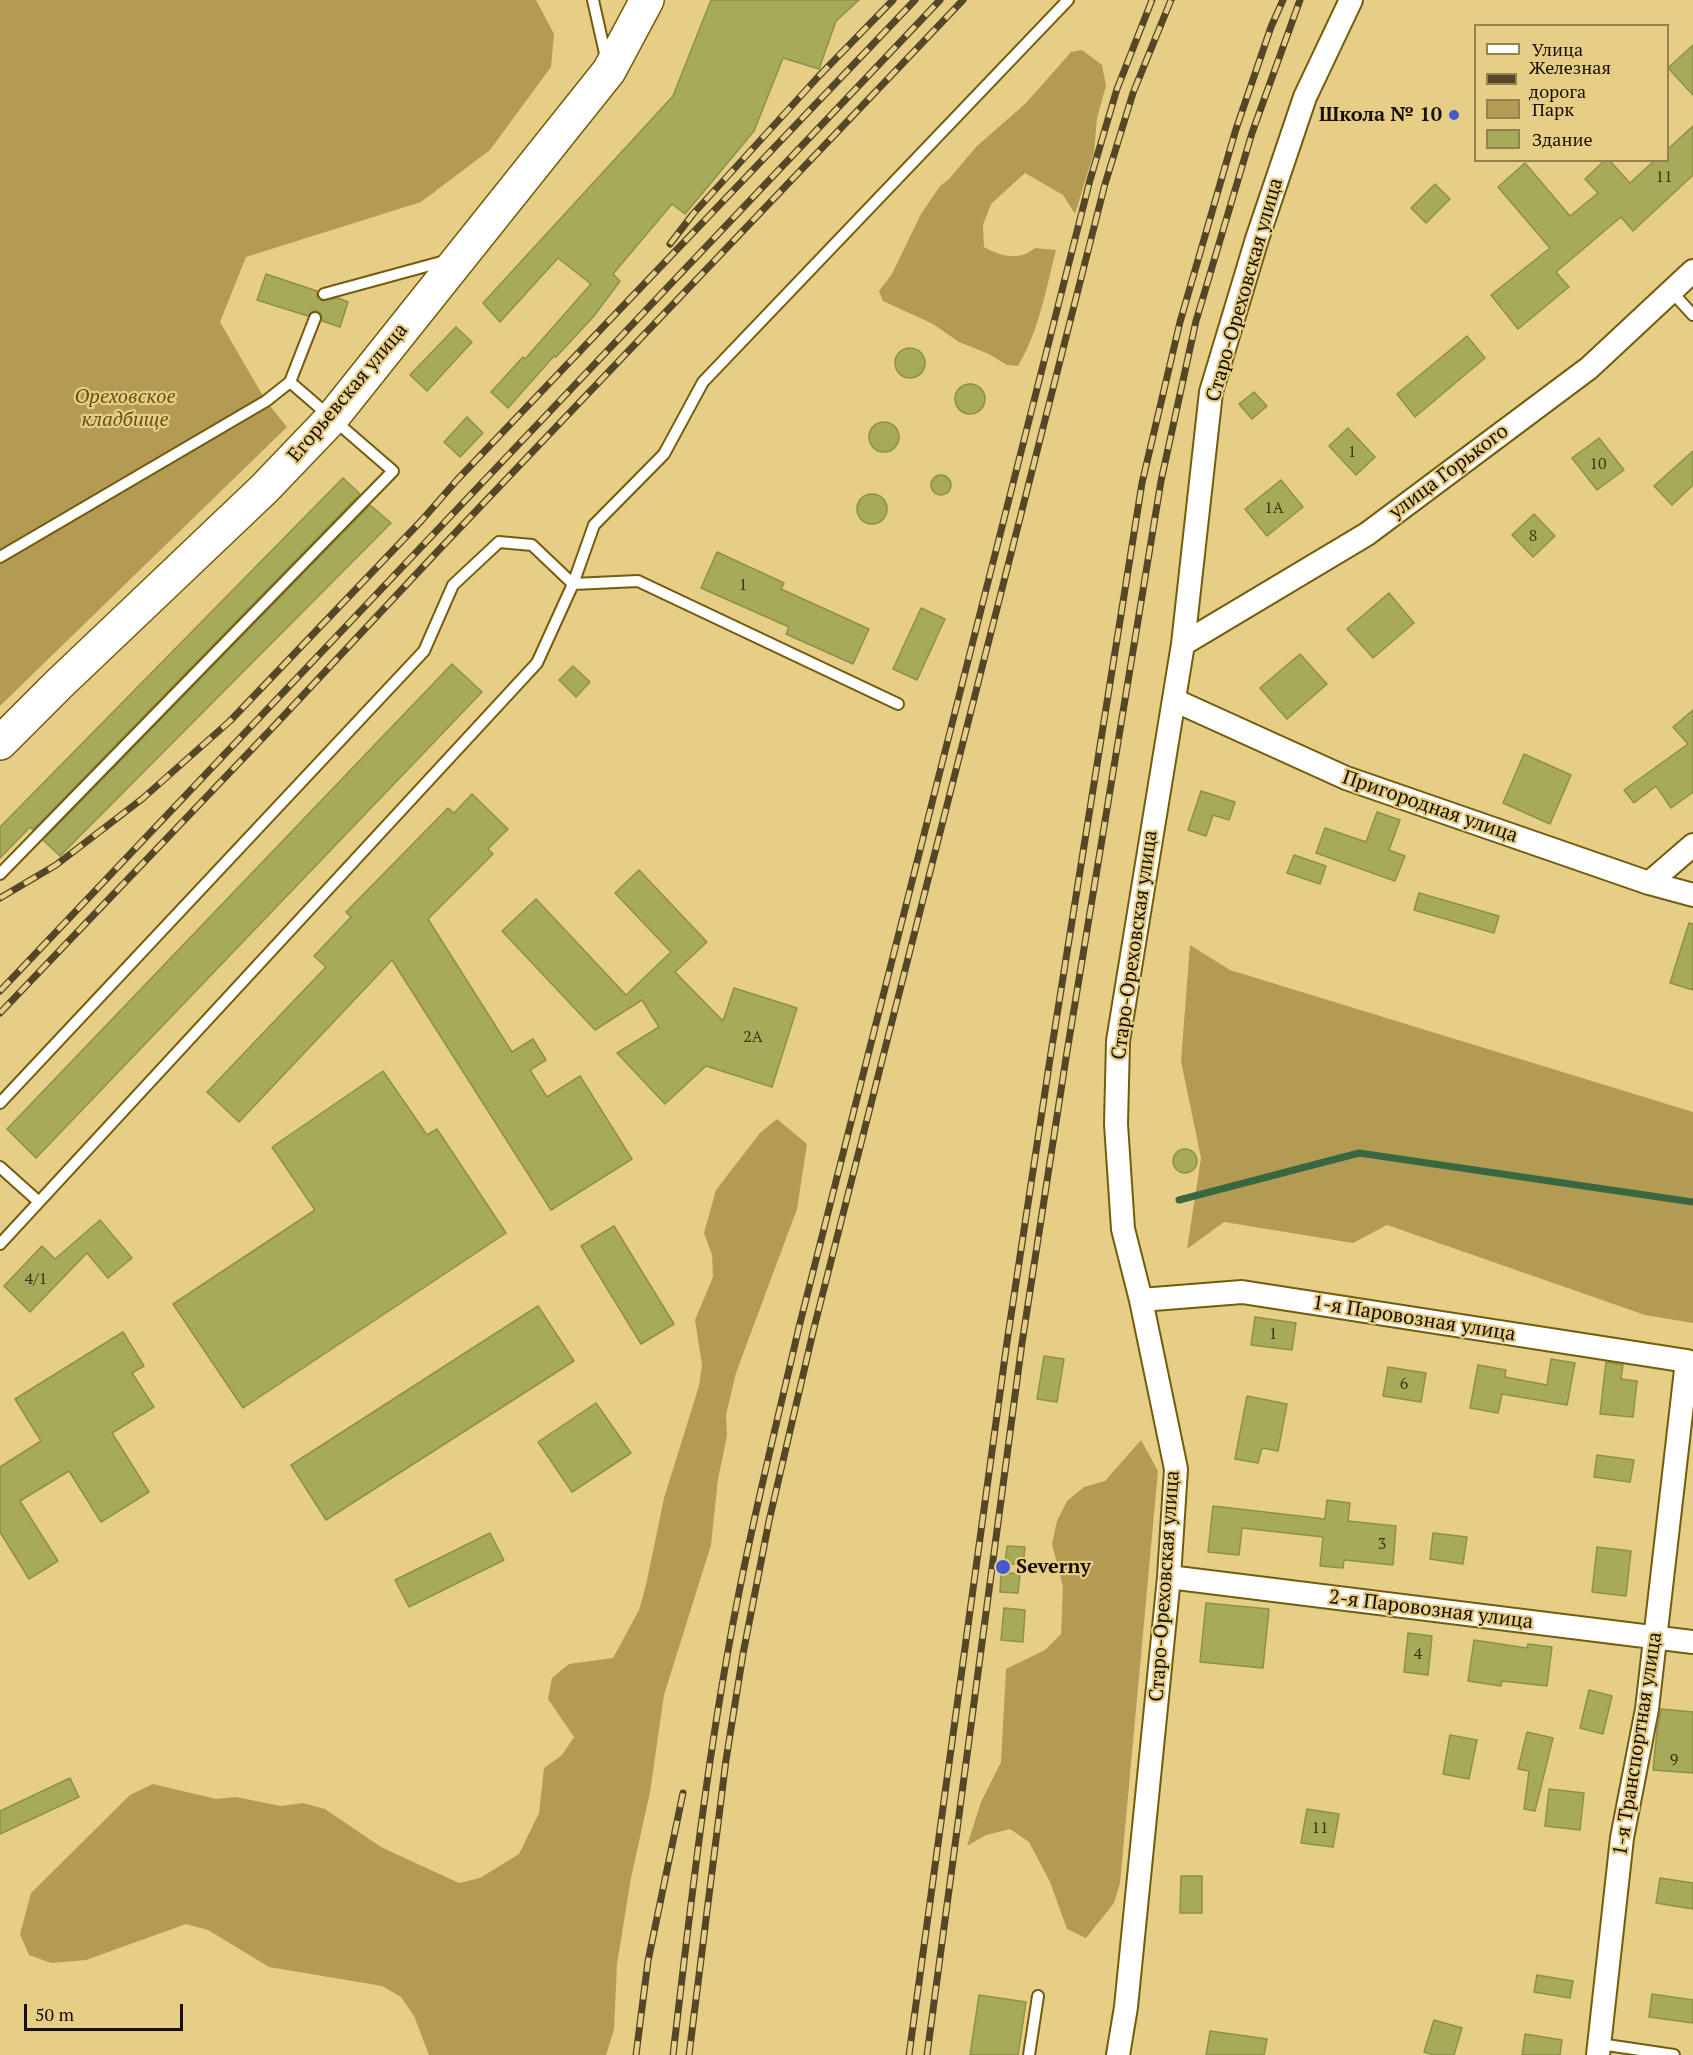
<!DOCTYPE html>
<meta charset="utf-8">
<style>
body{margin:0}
#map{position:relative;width:1693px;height:2055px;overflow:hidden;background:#e7ce86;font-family:"PT Serif",serif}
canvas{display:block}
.legend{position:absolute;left:1474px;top:24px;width:195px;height:138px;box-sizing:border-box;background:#e7ce86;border:2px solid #938250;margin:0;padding:8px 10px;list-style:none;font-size:18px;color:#160f00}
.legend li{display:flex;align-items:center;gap:12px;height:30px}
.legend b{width:30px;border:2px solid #938250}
.scale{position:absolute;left:24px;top:2004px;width:159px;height:27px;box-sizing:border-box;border:3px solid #160f00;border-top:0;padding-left:8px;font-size:18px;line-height:21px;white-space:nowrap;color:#160f00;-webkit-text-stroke:4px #e7ce86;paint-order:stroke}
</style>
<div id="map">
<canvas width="1693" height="2055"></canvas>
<ul class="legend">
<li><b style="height:8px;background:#fff"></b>Улица</li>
<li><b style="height:8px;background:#544728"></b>Железная дорога</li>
<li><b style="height:16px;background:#b49b53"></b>Парк</li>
<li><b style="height:16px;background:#a7ab59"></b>Здание</li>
</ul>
<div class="scale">50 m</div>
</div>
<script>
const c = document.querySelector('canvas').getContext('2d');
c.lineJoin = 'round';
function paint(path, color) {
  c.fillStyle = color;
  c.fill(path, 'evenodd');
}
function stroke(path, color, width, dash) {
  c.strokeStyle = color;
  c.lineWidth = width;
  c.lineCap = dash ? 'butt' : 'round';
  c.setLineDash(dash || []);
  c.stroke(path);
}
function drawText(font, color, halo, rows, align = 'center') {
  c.font = font + ' "PT Serif",serif';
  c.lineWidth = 4.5;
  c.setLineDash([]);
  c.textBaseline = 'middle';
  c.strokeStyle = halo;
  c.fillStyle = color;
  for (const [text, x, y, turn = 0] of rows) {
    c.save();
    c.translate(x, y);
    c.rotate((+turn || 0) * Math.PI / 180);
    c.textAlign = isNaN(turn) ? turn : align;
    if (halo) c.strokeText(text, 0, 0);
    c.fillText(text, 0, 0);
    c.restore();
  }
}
paint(new Path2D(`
 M0 0H536L554 34 551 67 490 150 421 202 246 257 220 322 266 401 287 427 0 706Z
 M1082 50 1102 65 1106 86 1097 118 1094 152 1075 214 1063 195 1025 173 991 204 983 225 984 247C1002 257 1019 261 1035 248L1056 250C1046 289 1039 331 1018 366L1007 365 989 354 959 342 933 324 883 301 879 291 892 274 921 214 940 186 949 179 977 146 1026 103 1071 52Z
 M1190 945 1230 970 1693 1112V1323L1645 1315 1387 1225 1353 1243 1224 1222 1187 1249 1201 1158 1181 1061Z
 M777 1119 807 1144 797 1209 736 1373 726 1415 727 1436 718 1479 711 1545 664 1695 650 1792 631 1878 617 1964 614 2030 606 2055H429L414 2016 401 1997 382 1986 269 1967 208 1930 186 1924 86 1960 51 1963 29 1955 20 1934 31 1893 130 1795 153 1784 216 1799 236 1797 281 1806 303 1803 325 1809 381 1847 459 1883 480 1878 519 1854 539 1813 544 1768 562 1755 574 1737 548 1699 552 1678 569 1664 613 1658 639 1610 646 1585 664 1498 699 1386 702 1365 695 1320 713 1277 712 1255 704 1233 716 1190 760 1133Z
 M1141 1440 1158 1471 1120 1883 1114 1903 1086 1938 1067 1929 1050 1882 1029 1842 1010 1829 986 1835 967 1846 981 1802 1001 1762 1006 1669 1045 1650 1061 1634 1063 1587 1052 1544 1057 1521 1067 1501 1084 1487 1105 1481Z`), '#b49b53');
stroke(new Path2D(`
 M1179 1200 1359 1153 1693 1202`), '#386740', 7);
const building = new Path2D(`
 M711 0H859L836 21 819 69 783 58 754 131 685 214 672 204 613 274 620 281 594 316 556 357 554 356 508 408 491 392 523 357 525 359 591 284 558 258 500 322 483 303 673 96Z
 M1693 45V95L1668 68Z
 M1693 126V175L1633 231 1621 217 1556 272 1569 287 1518 329 1491 295 1550 248 1498 187 1525 163 1570 216 1598 193 1585 179 1605 160H1609L1630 183 1655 160H1668V149Z
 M1435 184 1450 199 1426 223 1411 208Z
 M266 274 317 291V297L322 301 338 298 348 302 340 327 322 321 321 314 317 311 311 312 308 316 257 300Z
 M456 327 472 342 427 391 410 375Z
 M1467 336 1485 358 1415 417 1397 394Z
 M895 363a15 15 0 1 1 30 0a15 15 0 1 1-30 0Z
 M955 399a15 15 0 1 1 30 0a15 15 0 1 1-30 0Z
 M1254 392 1267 406 1252 419 1239 404Z
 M467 417 483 433 460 457 444 442Z
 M869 437a15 15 0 1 1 30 0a15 15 0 1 1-30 0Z
 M1348 428 1375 457 1356 475 1329 446Z
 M1599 438 1624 470 1597 490 1572 458Z
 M1693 451V485L1672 505 1654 486Z
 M931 485a10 10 0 1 1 20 0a10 10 0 1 1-20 0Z
 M343 478 360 494 33 830 30 827 0 858V827Z
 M1281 480 1303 507 1267 536 1245 509Z
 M857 509a15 15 0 1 1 30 0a15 15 0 1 1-30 0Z
 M370 505 391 523 60 856 43 840Z
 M1534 514 1555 536 1533 557 1512 535Z
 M717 552 784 583 781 589 869 629 853 664 786 634 789 627 701 588Z
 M1389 593 1414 623 1373 658 1347 629Z
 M921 608 945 619 917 680 893 669Z
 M1300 654 1327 684 1287 719 1260 688Z
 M452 664 482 692 36 1158 7 1129Z
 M573 666 590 682 576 697 559 680Z
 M1693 710V792L1671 808 1656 786 1634 803 1624 790 1688 744 1673 727Z
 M1524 754 1571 775 1550 824 1503 803Z
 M1201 791 1235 802 1229 820 1213 815 1206 836 1188 830Z
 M472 794 508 829 488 849 493 854 428 919 512 1052 533 1039 546 1060 530 1070 547 1097 580 1076 632 1159 551 1210 392 960 239 1122 207 1092 326 967 314 956 351 917 346 912 448 808 454 813Z
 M1377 812 1400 820 1389 850 1405 856 1395 881 1316 853 1325 828 1366 842Z
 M1294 855 1326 866 1320 884 1287 873Z
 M639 870 707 942 675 972 723 1021 734 988 797 1008 772 1087 706 1066 665 1104 617 1053 659 1027 642 1000 595 1030 502 931 536 899 626 995 671 952 615 893Z
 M1419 893 1499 916 1494 933 1414 910Z
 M1689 923 1693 924V990L1670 983Z
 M383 1071 427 1135 437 1129 506 1233 243 1408 173 1304 315 1210 272 1147Z
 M1173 1161a12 12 0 1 1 24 0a12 12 0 1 1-24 0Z
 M100 1220 132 1258 108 1278 87 1253 30 1312 4 1286 42 1246 55 1259Z
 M614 1226 674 1324 641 1344 581 1246Z
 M538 1306 574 1361 326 1520 291 1465Z
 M1255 1317 1296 1323 1292 1350 1251 1345Z
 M123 1332 144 1366 132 1373 154 1407 112 1433 149 1492 101 1522 69 1471 20 1501 58 1561 29 1579 0 1532V1467L41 1441 15 1399Z
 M1044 1356 1064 1359 1057 1402 1037 1399Z
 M1551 1359 1575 1363 1567 1405 1502 1394 1498 1413 1470 1408 1478 1365 1506 1370 1505 1377 1547 1385Z
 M1606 1362 1623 1365 1621 1379 1637 1381 1633 1417 1600 1414Z
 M1388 1367 1426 1373 1421 1402 1383 1396Z
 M1247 1396 1287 1404 1278 1451 1262 1448 1258 1463 1235 1459Z
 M596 1403 631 1453 572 1492 538 1442Z
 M1597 1455 1634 1460 1630 1482 1594 1477Z
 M1327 1500 1350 1503 1348 1521 1396 1526 1393 1565 1344 1560 1343 1568 1320 1566 1323 1537 1242 1528 1239 1555 1208 1552 1213 1506 1325 1519Z
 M490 1533 504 1560 409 1607 395 1580Z
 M1433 1533 1467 1537 1463 1564 1430 1559Z
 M1007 1546 1025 1547 1023 1565 1005 1563Z
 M1597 1547 1631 1551 1626 1596 1592 1592Z
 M1001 1572 1020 1574 1018 1593 1000 1592Z
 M1206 1603 1269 1609 1263 1668 1200 1662Z
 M1004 1608 1025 1610 1023 1642 1001 1640Z
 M1408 1633 1432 1636 1428 1675 1404 1672Z
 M1474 1640 1527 1648 1528 1644 1552 1647 1547 1686 1502 1681 1501 1686 1468 1681Z
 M1589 1690 1612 1696 1603 1734 1580 1728Z
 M1661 1709 1693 1712V1773L1653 1770 1657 1731Z
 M1527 1732 1553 1738 1535 1811 1524 1809 1529 1771 1518 1769Z
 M1450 1735 1477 1740 1469 1779 1443 1774Z
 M70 1778 79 1797 0 1834V1811Z
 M1549 1789 1584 1793 1580 1830 1545 1826Z
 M1307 1809 1339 1814 1333 1847 1301 1843Z
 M1181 1876H1202V1913H1180Z
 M1660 1878 1693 1883V1909L1656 1903Z
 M1537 1975 1573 1981 1570 1998 1534 1992Z
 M1652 1994 1693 2000V2023L1649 2017Z
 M979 1995 1026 2002 1018 2055H970Z
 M1434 2020 1462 2028 1454 2055H1434L1424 2052Z
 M1210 2031 1267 2039 1264 2055H1206Z
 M1525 2034 1562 2040 1560 2055H1522Z`);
paint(building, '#a7ab59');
stroke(building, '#8d9049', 1.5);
const service = new Path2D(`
 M593 0 606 58
 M1671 291 1693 315
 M324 294 445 261
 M0 557 266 401 290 382
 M0 874 393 471 290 382 315 318
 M0 1103 424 651 453 585 499 542 532 545 573 584 638 581 898 704
 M0 1167 39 1202
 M0 1244 537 663 573 584 594 525 664 454 703 382 1068 0
 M1600 2044 1674 2055
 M1029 2055 1038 1996`);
const minor = new Path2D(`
 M1183 644 1367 534 1589 368 1693 271
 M1174 700 1346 778 1649 883 1693 895
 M1649 883 1693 845
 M1141 1300 1242 1292 1687 1361 1647 1709 1622 1838 1598 2055
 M1169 1577 1693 1642
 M1118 2055 1126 2007 1169 1577 1176 1469 1141 1300 1123 1229 1116 1124 1118 1041 1183 644 1211 392 1257 239 1305 97 1351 0`);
const trunk = new Path2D(`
 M0 743 58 685 264 489 332 418 609 71 647 0`);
stroke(service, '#735c0b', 14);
stroke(minor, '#735c0b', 26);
stroke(trunk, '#735c0b', 36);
stroke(service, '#fff', 10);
stroke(minor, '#fff', 22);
stroke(trunk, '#fff', 33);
const rail = new Path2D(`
 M670 244 693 214 818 77 893 0
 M0 898 56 865 142 799 230 721 422 520 457 480 915 0
 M0 991 940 0
 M0 1013 276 724 436 553 963 0
 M636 2055 648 1961 683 1793
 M673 2055C689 1920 704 1784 728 1651 747 1542 774 1435 799 1327L1090 180 1117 89 1152 0
 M689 2055 726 1760 743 1654 769 1521 814 1328 1105 184 1133 93 1171 0
 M909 2055 1007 1342 1050 1059 1142 483 1180 322 1236 129 1271 27 1283 0
 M927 2055 1022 1343 1066 1058 1161 481 1196 321 1252 133 1300 0`);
stroke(rail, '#544728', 7);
stroke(rail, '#e7ce86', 4.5, [14]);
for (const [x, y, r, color] of [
 [1454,115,6,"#455ace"],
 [1003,1567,8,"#455ace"]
]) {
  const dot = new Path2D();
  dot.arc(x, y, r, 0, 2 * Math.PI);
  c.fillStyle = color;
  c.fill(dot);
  stroke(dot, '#e7ce86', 2);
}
drawText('16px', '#3a3616', null, [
 ["11",1664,177],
 ["1",1352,452],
 ["10",1598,464],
 ["1А",1274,508],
 ["8",1533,536],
 ["1",743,585],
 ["2А",753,1037],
 ["4/1",36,1279],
 ["1",1273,1334],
 ["6",1404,1384],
 ["3",1382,1544],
 ["4",1418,1654],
 ["9",1674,1760],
 ["11",1320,1828]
]);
drawText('bold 20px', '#160f00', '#e7ce86', [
 ["Школа № 10",1442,115],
 ["Severny",1016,1567,"left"]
], 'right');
drawText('20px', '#160f00', '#e7ce86', [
 ["Старо-Ореховская улица",1245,290,-74],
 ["Егорьевская улица",348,393,-50],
 ["улица Горького",1449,472,-37],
 ["Пригородная улица",1430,807,19],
 ["Старо-Ореховская улица",1135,945,-82],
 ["1-я Паровозная улица",1414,1319,9],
 ["Старо-Ореховская улица",1165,1586,-86],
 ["2-я Паровозная улица",1431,1610,7],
 ["1-я Транспортная улица",1638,1744,-81]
]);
drawText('italic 20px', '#645113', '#e7ce86', [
 ["Ореховское",125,397],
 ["кладбище",125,420]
]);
</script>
